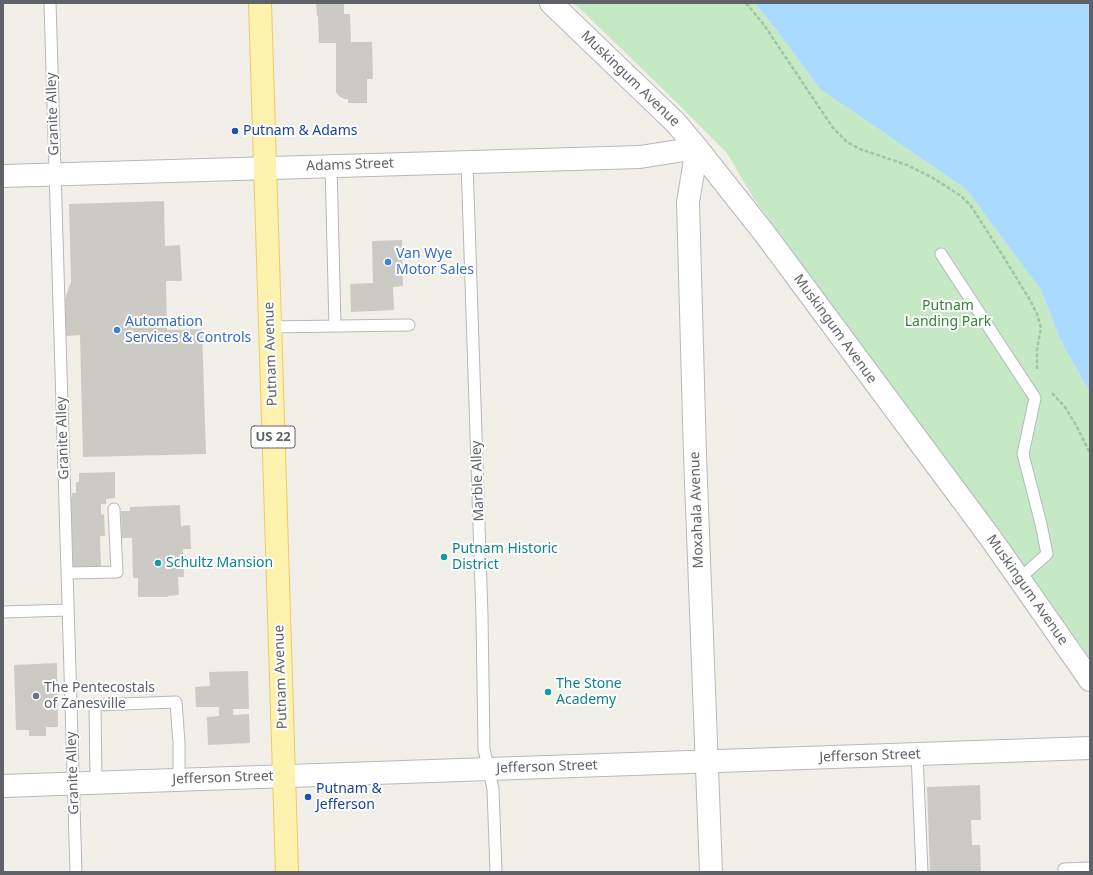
<!DOCTYPE html>
<style>
body{margin:0}
#map{position:relative;width:1093px;height:875px;overflow:hidden;background:#f1efe8;font-family:"Noto Sans",sans-serif}
canvas{display:block}
.frame{position:absolute;inset:0;border:4px solid #5f6368;pointer-events:none}
</style>
<div id="map">
<canvas width="1093" height="875"></canvas>
<div class="frame"></div>
</div>
<script>
const c = document.querySelector('canvas').getContext('2d');
c.lineJoin = 'round';
function paint(path, color) {
  c.fillStyle = color;
  c.fill(path, 'evenodd');
}
function stroke(path, color, width, dash) {
  c.strokeStyle = color;
  c.lineWidth = width;
  c.lineCap = dash ? 'butt' : 'round';
  c.setLineDash(dash || []);
  c.stroke(path);
}
function drawText(font, color, halo, rows, align = 'center') {
  c.font = font + ' "Noto Sans",sans-serif';
  c.lineWidth = 4;
  c.setLineDash([]);
  c.textBaseline = 'middle';
  c.strokeStyle = halo;
  c.fillStyle = color;
  for (const [text, x, y, turn = 0] of rows) {
    c.save();
    c.translate(x, y);
    c.rotate((+turn || 0) * Math.PI / 180);
    c.textAlign = isNaN(turn) ? turn : align;
    if (halo) c.strokeText(text, 0, 0);
    c.fillText(text, 0, 0);
    c.restore();
  }
}
paint(new Path2D(`
 M574 3H755L781 36 820 89 966 189 1041 290 1060 339 1090 393V658L754 199 727 153 666 92Z`), '#c5e8c5');
paint(new Path2D(`
 M755 3H1090V393L1060 339 1041 290 966 189 820 89 781 36Z`), '#aadaff');
paint(new Path2D(`
 M316 3H344V14H350L351 42H372L373 79H367V103H348V99H344L340 97 336 92V43H319L318 16H317Z
 M164 201 165 246 180 245 182 281H166L167 330 202 329 206 454 83 457 80 335 66 336 65 299 71 282 69 204Z
 M402 240 403 286 393 287 394 310 351 312 350 284 373 283 372 241Z
 M115 472V498L106 499V504H101V515L104 514 105 536H100L101 566 73 567 72 537H70L69 497H72V493H76V482H79V473Z
 M180 505 181 526 190 525 191 549H183L184 577H178L179 595 168 596V597H138V578H133L132 538H122L121 511H130V507Z
 M57 663 58 727H46V736H29V730H16L14 665Z
 M248 671 249 709H233V715L249 714 250 743 208 745 207 717 219 716V707H196L195 687 210 686 209 672Z
 M980 785 981 820H971L972 845H980L981 872H930L927 787Z`), '#cccac5');
const lane = new Path2D(`
 M50 3 76 872
 M467 162 482 616 484 749 493 789 496 872
 M331 166 335 326
 M941 254 1035 398 1023 454 1041 524 1047 554 1019 579
 M270 327 409 325
 M67 573 117 572 114 509
 M3 612 68 610
 M917 754 922 872
 M96 782 95 705 176 702 179 743V780
 M1064 872V869L1090 868`);
const street = new Path2D(`
 M3 176 640 157 697 148 765 234 992 540 1090 680
 M3 786 1090 748`);
const secondary = new Path2D(`
 M551 3 676 123 697 148 688 202 695 455 711 872`);
const primary = new Path2D(`
 M260 3 287 872`);
stroke(lane, '#b5b8bc', 13);
stroke(street, '#b5b8bc', 24);
stroke(secondary, '#b6babf', 24);
stroke(primary, '#f2c960', 24);
stroke(new Path2D(`
 M746 3 764 25 833 128 847 142 860 149 907 165 933 178 961 196 971 206 1003 256 1030 300 1037 314 1041 328 1037 349V369
 M1052 393 1065 407 1076 425 1090 453`), '#9cc7a9', 2.5, [4, 2]);
stroke(lane, '#fff', 11);
stroke(street, '#fff', 22);
stroke(secondary, '#fff', 22);
stroke(primary, '#fff2af', 22);
for (const [x, y, r, color] of [
 [235,131,4,"#1a4fb4"],
 [388,262,4,"#3f7fe0"],
 [117,330,4,"#3f7fe0"],
 [444,557,4,"#0f9aa8"],
 [158,563,4,"#0f9aa8"],
 [548,692,4,"#0f9aa8"],
 [36,696,4,"#6b7280"],
 [308,797,4,"#1a4fb4"]
]) {
  const dot = new Path2D();
  dot.arc(x, y, r, 0, 2 * Math.PI);
  c.fillStyle = color;
  c.fill(dot);
  stroke(dot, '#fff', 1.5);
}
for (const [x, y, w] of [
 [273,437,44]
]) {
  const box = new Path2D();
  box.roundRect(x - w / 2, y - 11, w, 22, 3);
  c.fillStyle = '#fff';
  c.fill(box);
  stroke(box, '#5f6368', 1);
}
drawText('bold 13px', '#5f6368', null, [
 ["US 22",273,437]
]);
drawText('14px', '#5f6368', '#fff', [
 ["Muskingum Avenue",630,79,44],
 ["Granite Alley",53,114,-92],
 ["Adams Street",350,165,-2],
 ["Muskingum Avenue",835,329,54],
 ["Putnam Avenue",271,354,-92],
 ["Granite Alley",63,438,-92],
 ["Marble Alley",478,481,-92],
 ["Moxahala Avenue",697,510,-92],
 ["Muskingum Avenue",1027,590,55],
 ["Putnam Avenue",281,677,-92],
 ["Jefferson Street",870,756,-2],
 ["Jefferson Street",547,767,-2],
 ["Granite Alley",73,773,-92],
 ["Jefferson Street",223,778,-2]
]);
drawText('14px', '#164399', '#fff', [
 ["Putnam & Adams",243,131],
 ["Putnam &",316,789],
 ["Jefferson",316,805]
], 'left');
drawText('14px', '#366cbe', '#fff', [
 ["Van Wye",396,254],
 ["Motor Sales",396,270],
 ["Automation",125,322],
 ["Services & Controls",125,338]
], 'left');
drawText('14px', '#348238', '#fff', [
 ["Putnam",948,306],
 ["Landing Park",948,322]
]);
drawText('14px', '#0d838f', '#fff', [
 ["Putnam Historic",452,549],
 ["District",452,565],
 ["Schultz Mansion",166,563],
 ["The Stone",556,684],
 ["Academy",556,700]
], 'left');
drawText('14px', '#5b616d', '#fff', [
 ["The Pentecostals",44,688],
 ["of Zanesville",44,704]
], 'left');
</script>
